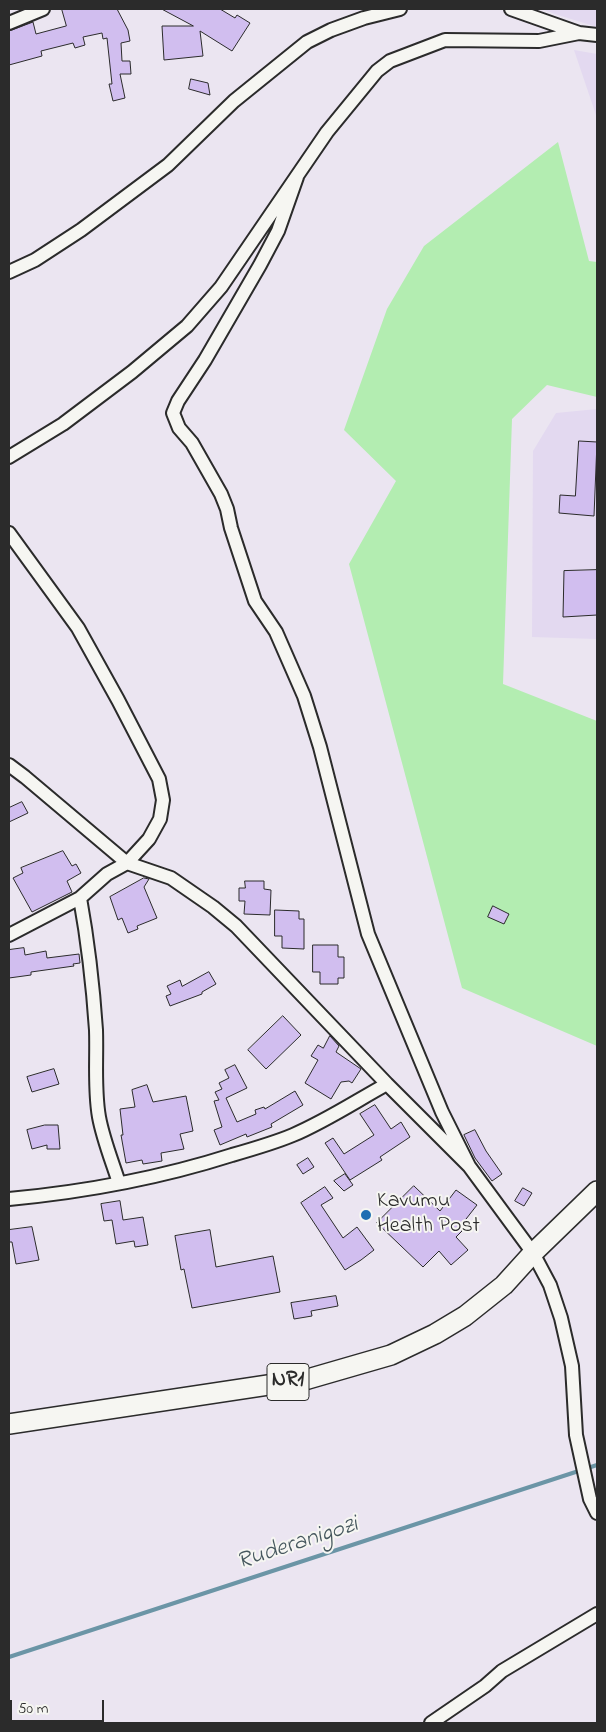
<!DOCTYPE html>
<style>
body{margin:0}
#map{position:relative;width:606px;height:1732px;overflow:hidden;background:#ebe5f1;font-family:"Indie Flower",sans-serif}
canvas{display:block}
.frame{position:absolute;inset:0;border:10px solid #2b2b2b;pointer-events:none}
.scale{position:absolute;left:10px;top:1700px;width:94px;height:22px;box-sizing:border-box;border:2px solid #2b2b2b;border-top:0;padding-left:6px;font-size:15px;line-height:18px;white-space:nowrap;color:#2b2b2b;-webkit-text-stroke:4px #f6f6f2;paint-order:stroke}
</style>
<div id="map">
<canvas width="606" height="1732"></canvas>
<div class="frame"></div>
<div class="scale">50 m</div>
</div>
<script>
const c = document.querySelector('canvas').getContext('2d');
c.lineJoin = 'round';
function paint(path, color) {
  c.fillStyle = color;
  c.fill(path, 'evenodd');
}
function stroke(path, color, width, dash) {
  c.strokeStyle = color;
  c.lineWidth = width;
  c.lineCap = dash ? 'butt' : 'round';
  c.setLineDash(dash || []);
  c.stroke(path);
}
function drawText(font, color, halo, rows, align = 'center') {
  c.font = font + ' "Indie Flower",sans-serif';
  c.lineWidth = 4;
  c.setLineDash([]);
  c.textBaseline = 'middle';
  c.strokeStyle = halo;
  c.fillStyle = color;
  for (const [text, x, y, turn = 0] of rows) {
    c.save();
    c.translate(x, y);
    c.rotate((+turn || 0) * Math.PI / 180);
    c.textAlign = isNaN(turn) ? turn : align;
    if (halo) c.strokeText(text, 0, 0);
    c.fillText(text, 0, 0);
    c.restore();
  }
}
paint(new Path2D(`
 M542 9H597V27L555 14Z
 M574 50 597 54V118Z
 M597 409V639L532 637 533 451 556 413Z`), '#e3d9f0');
paint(new Path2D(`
 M558 142 589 261 597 262V397L547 385 512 419 503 684 597 721V1046L462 988 349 564 396 481 344 430 387 309 424 246Z`), '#b3edb1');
stroke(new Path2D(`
 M9 1657 597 1465`), '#6b95a6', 4);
const building = new Path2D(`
 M62 9H117L128 30 130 41 121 43 122 61H130L131 74H120L125 98 113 101 109 84H112L107 38 103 39 102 33 83 37 85 45 75 48 73 43 41 51 42 56 9 65V31L33 22 36 34 66 26Z
 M162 9H220L235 18 237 15 250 23 232 51 200 31 203 56 164 60 162 26H193Z
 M191 79 208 83 210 95 189 89Z
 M579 441 597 442 594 516 559 513 560 495 575 496Z
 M597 570V615L563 617 564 571Z
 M22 802 28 813 9 822V808Z
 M63 851 72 866 76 864 81 873 67 881 72 892 32 912 13 878 23 873 21 868Z
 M144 878 149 879 144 887 157 918 137 926 138 929 128 933 122 918 118 920 110 897Z
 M245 881H264V889L271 890 270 915 244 914 245 901H239V888H245Z
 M493 906 509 914 504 924 488 917Z
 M275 910 299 911V919H304V949L282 948V936H275Z
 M313 945H338V957H344V978H338V984H320V972H313Z
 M24 948 25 955 46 951 47 958 79 954 80 963 73 964 74 966 31 972V975L9 978V950Z
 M209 972 216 984 202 992V994L170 1006 166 996 171 994 167 986 180 980 182 986Z
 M283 1016 301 1035 266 1069 248 1050Z
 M330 1036 339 1046 336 1052 361 1069 352 1083 349 1081 341 1082 331 1099 305 1083 318 1060 311 1056 318 1045 323 1048Z
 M235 1065 247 1088 226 1098 237 1122 256 1114 255 1110 264 1107 265 1109 295 1091 303 1105 271 1124 272 1127 247 1137 246 1134 220 1145 214 1130 222 1127 214 1101 219 1100 215 1092 222 1089 219 1083 229 1078 225 1070Z
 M54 1069 59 1084 32 1092 27 1077Z
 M147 1085 153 1102 186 1096 193 1131 180 1134 184 1149 161 1153 162 1161 143 1164 142 1160 126 1163 121 1135H123L120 1109 135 1107 132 1090Z
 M375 1105 391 1129 401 1122 410 1137 380 1157 382 1160 350 1180 325 1143 333 1138 344 1154 374 1135 360 1114Z
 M45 1125H58L60 1149H47V1145L32 1149 27 1130Z
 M475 1130 486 1151 502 1174 492 1181 475 1158 464 1135Z
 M308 1158 314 1167 303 1174 297 1165Z
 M345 1174 353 1185 344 1191 334 1181Z
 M414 1186 440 1211 456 1190 477 1205 459 1228 462 1231 456 1237 468 1250 451 1265 439 1251 423 1267 377 1223Z
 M325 1187 333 1198 321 1205 343 1238 357 1227 374 1250 361 1260 345 1270 301 1203Z
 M523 1188 532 1193 524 1206 515 1201Z
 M120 1201 123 1220 143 1217 148 1245 135 1247 134 1241 116 1244 112 1220 104 1221 101 1204Z
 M32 1227 39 1260 16 1264 12 1242H9V1230Z
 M210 1230 216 1267 273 1256 280 1292 192 1308 184 1269 181 1270 175 1236Z
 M336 1296 338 1306 311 1311 312 1316 294 1319 291 1303Z`);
paint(building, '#d1beef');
stroke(building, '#2b2b2b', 1);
const minor = new Path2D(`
 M511 9 579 33 597 35
 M9 23 43 9
 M297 177 278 231 260 265 205 360 178 401 173 413 179 428 192 443 221 494 227 509 231 528 255 601 276 632 304 696 320 747 368 934 442 1112 469 1166
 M9 272 35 260 81 230 168 165 234 101 307 42 331 30 364 18 400 9
 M9 457 63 424 132 372 187 326 221 287 327 132 377 71 390 61 445 40 539 41 579 33
 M9 533 78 628 118 700 159 779 163 800 160 819 149 839 127 863 107 874 80 898 9 935
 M9 765 25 777 127 863 171 878 213 907 236 926 387 1084 469 1166 533 1253 550 1285 561 1318 572 1366 576 1435 590 1499 597 1513
 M80 898C88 942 93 986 96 1030 97 1059 94 1089 99 1117 103 1139 112 1161 119 1183
 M9 1199C84 1192 160 1178 232 1155 253 1149 274 1143 293 1135 326 1121 356 1101 387 1084
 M431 1723 485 1686 502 1671 597 1614`);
const highway = new Path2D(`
 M9 1424 308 1379 391 1355 435 1334 465 1316 504 1285 533 1253 597 1191`);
stroke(minor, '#2b2b2b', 16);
stroke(highway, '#2b2b2b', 22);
stroke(minor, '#f6f6f2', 12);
stroke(highway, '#f6f6f2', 19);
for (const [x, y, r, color] of [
 [366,1215,6,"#1f6fb2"]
]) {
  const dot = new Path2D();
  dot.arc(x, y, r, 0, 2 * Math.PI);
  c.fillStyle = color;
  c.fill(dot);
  stroke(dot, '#f6f6f2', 2);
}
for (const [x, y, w] of [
 [288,1382,42]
]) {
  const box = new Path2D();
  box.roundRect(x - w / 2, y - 18.5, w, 37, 4);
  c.fillStyle = '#f6f6f2';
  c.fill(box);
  stroke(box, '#2b2b2b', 1);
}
drawText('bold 21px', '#2b2b2b', null, [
 ["NR1",288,1382]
]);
drawText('22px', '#2b2b2b', '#f6f6f2', [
 ["Kavumu",377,1202],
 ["Health Post",377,1227]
], 'left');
drawText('italic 24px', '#46575e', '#f6f6f2', [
 ["Ruderanigozi",298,1545,-18]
]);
</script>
